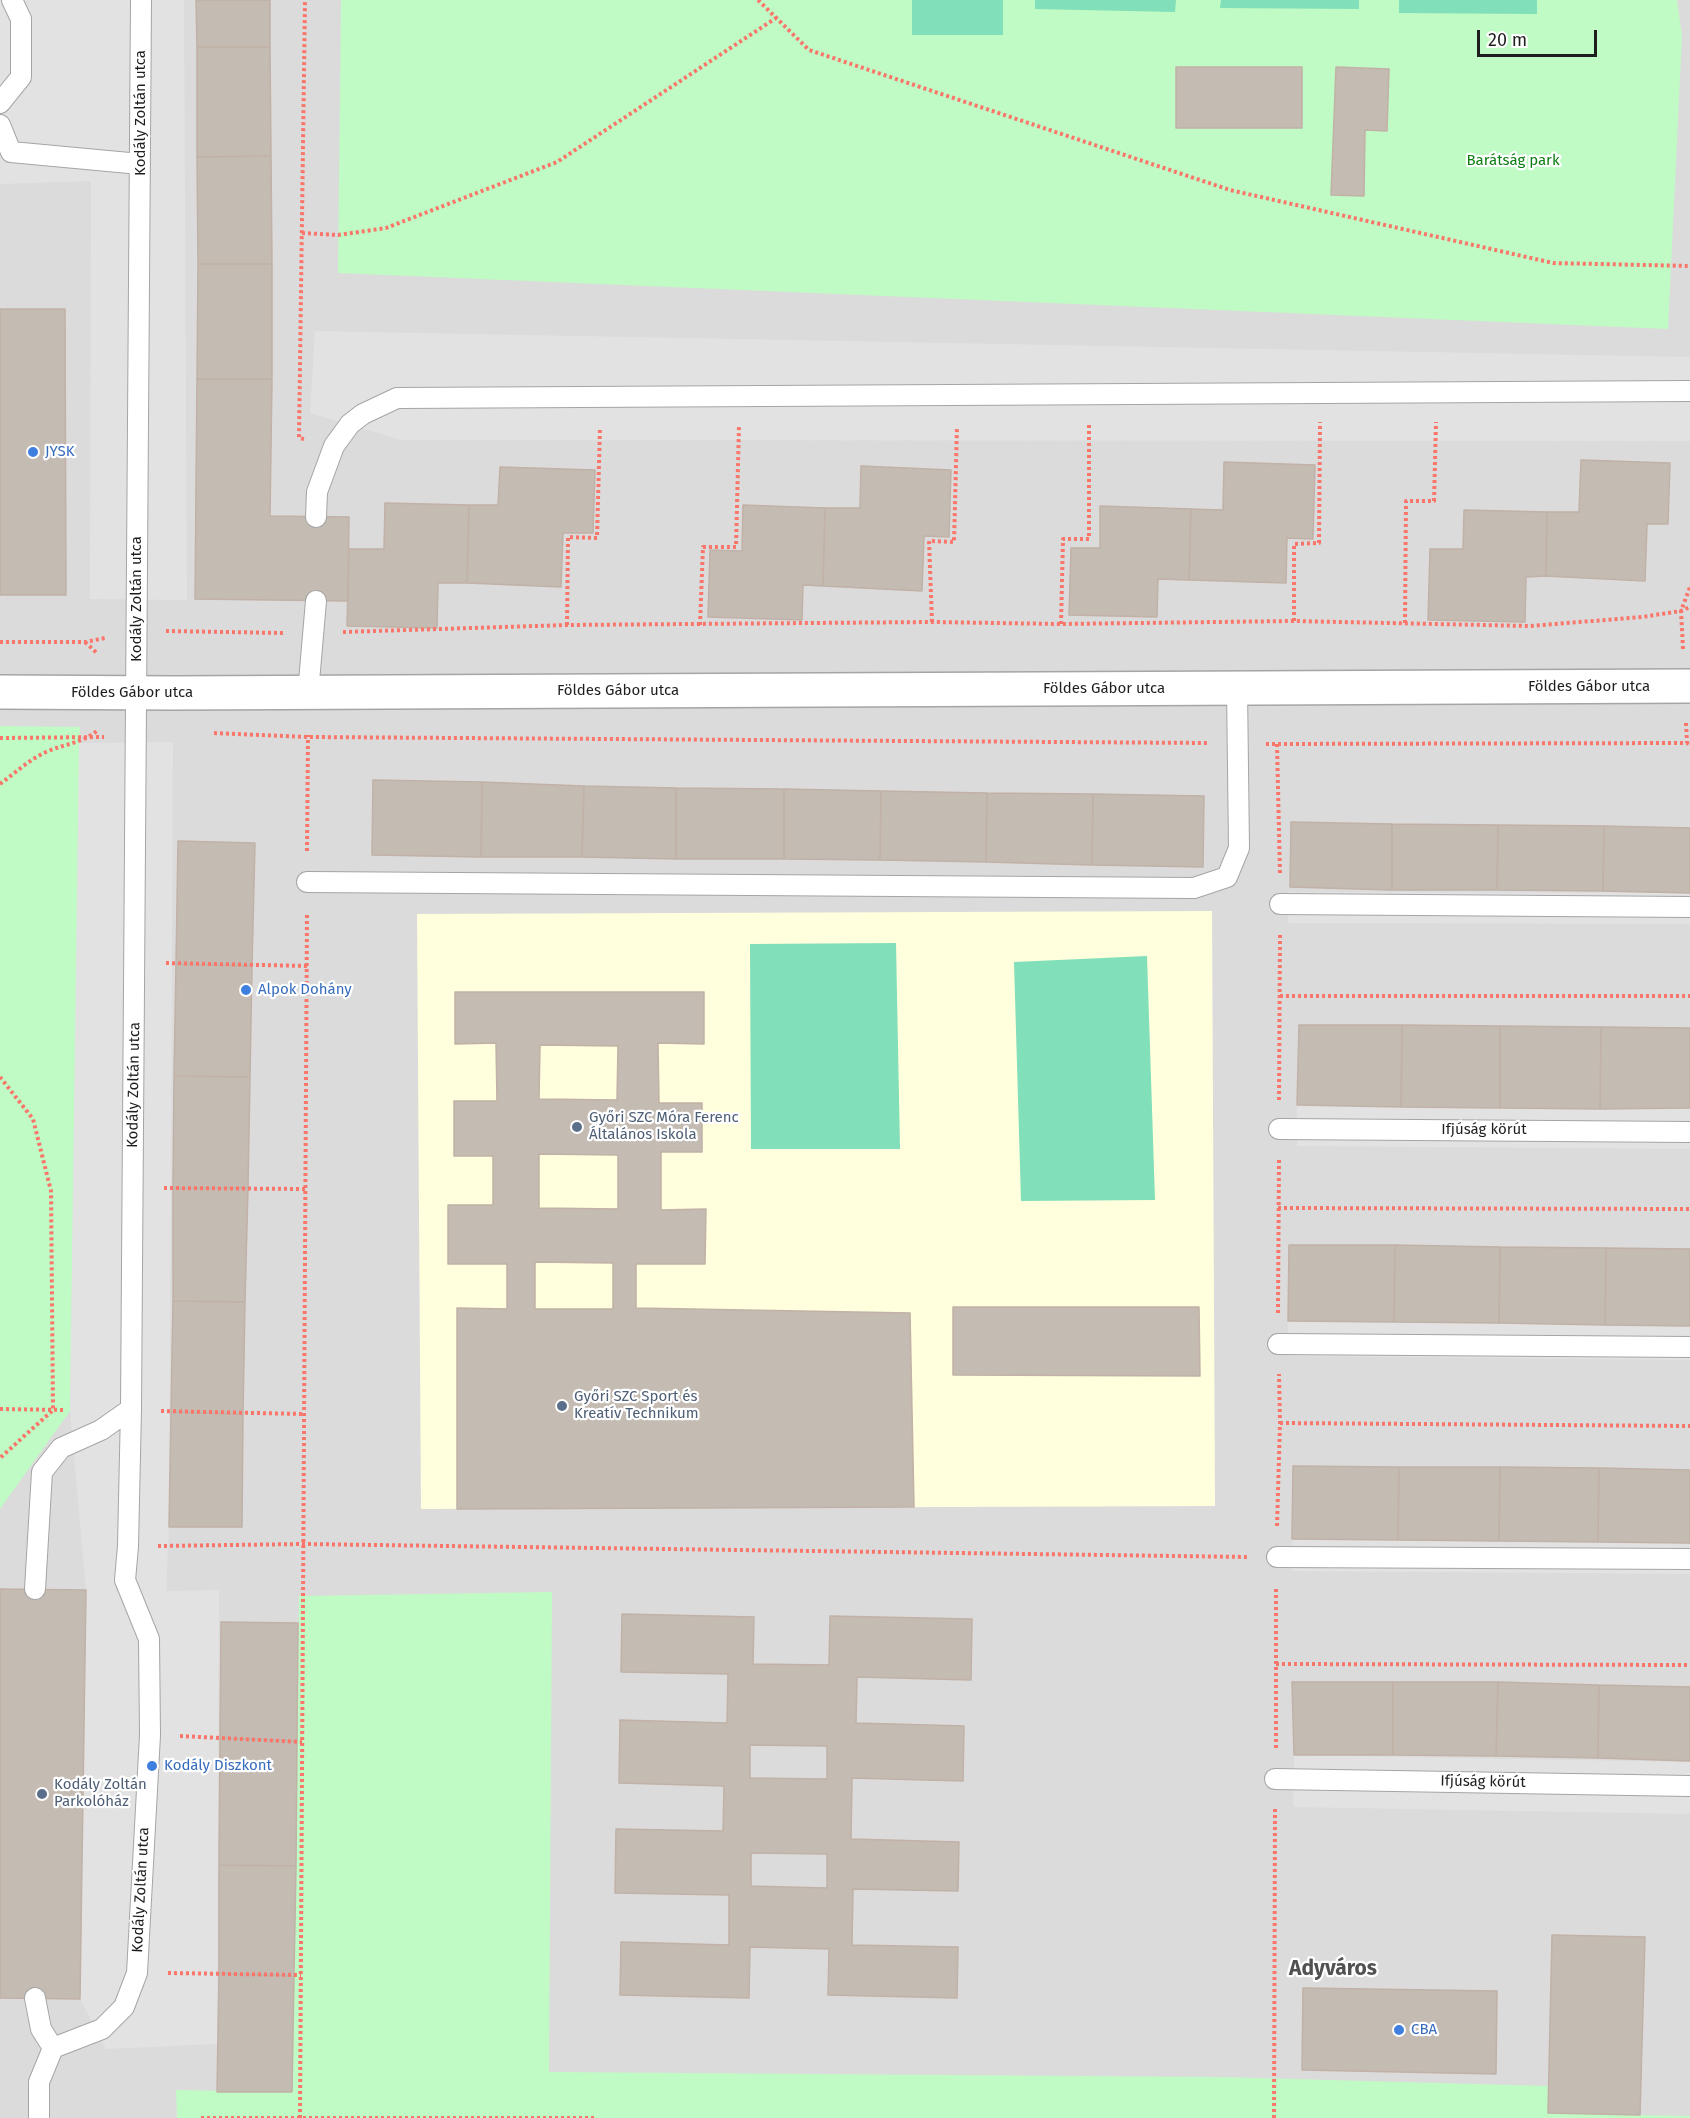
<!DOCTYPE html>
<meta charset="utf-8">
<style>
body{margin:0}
#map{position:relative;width:1690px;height:2118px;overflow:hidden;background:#efebe4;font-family:"Fira Sans",sans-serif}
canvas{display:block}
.scale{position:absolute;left:1477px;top:30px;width:120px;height:27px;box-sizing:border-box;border:3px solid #1e1e1e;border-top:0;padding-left:8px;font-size:18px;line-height:21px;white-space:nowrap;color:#1e1e1e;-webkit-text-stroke:4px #fff;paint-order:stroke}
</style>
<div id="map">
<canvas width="1690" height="2118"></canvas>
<div class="scale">20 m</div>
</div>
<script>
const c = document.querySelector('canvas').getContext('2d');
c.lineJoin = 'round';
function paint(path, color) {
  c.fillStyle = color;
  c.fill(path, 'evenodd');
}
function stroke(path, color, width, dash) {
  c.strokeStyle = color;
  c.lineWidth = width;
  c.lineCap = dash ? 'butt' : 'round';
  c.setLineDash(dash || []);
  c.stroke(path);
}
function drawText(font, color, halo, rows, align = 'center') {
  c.font = font + ' "Fira Sans",sans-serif';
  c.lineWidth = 4.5;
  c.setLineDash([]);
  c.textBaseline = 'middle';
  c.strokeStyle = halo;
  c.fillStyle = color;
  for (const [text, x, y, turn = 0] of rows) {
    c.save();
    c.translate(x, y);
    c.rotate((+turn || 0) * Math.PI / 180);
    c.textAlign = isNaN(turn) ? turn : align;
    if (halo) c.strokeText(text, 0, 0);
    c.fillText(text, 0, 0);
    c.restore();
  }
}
paint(new Path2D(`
 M0 0H1690V2118H0Z`), '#dcdbdb');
paint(new Path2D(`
 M1212 911 1215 1506 421 1509 417 914Z`), '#fffedd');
paint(new Path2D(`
 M341 0H1677L1682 36 1668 329 338 273Z
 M0 726 80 727 70 1411 0 1509Z
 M552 1592 549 2072 1220 2077 1549 2086 1548 2113 1690 2116V2118H177L176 2090 292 2092 299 1596Z`), '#c0fac4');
paint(new Path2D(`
 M912 0H1003V35H912Z
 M1035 0H1176L1175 12 1035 9Z
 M1221 0H1359V9L1220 8Z
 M1399 0H1537V14L1399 13Z
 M896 943 900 1149H751L750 944Z
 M1147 956 1155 1200 1021 1201 1014 962Z`), '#81dfb9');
paint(new Path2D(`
 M0 0H184L187 600 90 599 91 181 0 184Z
 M315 331 1690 357V441L401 440 310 413Z
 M173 742 169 1527 166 1591 219 1590 217 2044 106 2049 80 1999 86 1590 70 1411 79 743Z
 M1288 892 1690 893V924L1288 923Z
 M1297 1105 1690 1108V1149L1297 1146Z
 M1288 1321 1690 1326V1360L1288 1356Z
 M1292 1539 1690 1543V1574L1292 1571Z
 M1294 1755 1690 1762V1814L1293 1807Z`), '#e2e2e2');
const building = new Path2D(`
 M196 0H270V47H197Z
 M197 47H270L271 156 197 157Z
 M1176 67H1302V128H1176Z
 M1336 67 1389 69 1387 131 1365 130 1364 196 1331 195Z
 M271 156 272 264H198L197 157Z
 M198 264H272V379H197Z
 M0 309H65L66 595H0Z
 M197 379H272L270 516 349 517 348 601 195 599Z
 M1581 460 1670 463 1668 524H1647L1645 581 1546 576 1547 512H1579Z
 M1224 462 1315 465 1313 539 1287 538 1286 583 1189 580 1191 509 1223 510Z
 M861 466 951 470 949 537 924 536 922 591 823 586 825 508H860Z
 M500 467 595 470 593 533H563L561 587 467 583 469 505H498Z
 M385 503 469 505 467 583H438L437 628 347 626 349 549H384Z
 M743 505 825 508 823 586 803 585 802 620 708 617 710 550 742 551Z
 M1100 506 1191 509 1189 580 1158 579 1157 617 1069 615 1071 548H1100Z
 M1464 510 1547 512 1546 576 1526 577 1525 622 1428 620 1430 549H1463Z
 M373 780 482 782 481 857 372 855Z
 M482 782 584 786 582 857H481Z
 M584 786 676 788V859L582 857Z
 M676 788 784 789V859H676Z
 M784 789 881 791 880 860 784 859Z
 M881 791 987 793 986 862 880 860Z
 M987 793 1093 794 1092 865 986 862Z
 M1093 794 1204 796 1203 867 1092 865Z
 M1291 822 1392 824V890L1290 887Z
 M1392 824 1498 825 1497 890H1392Z
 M1498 825 1604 826 1603 891 1497 890Z
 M1604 826 1690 828V893L1603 891Z
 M178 841 255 843 252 966 176 964Z
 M176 964 252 966 250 1077 174 1076Z
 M455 992H704V1044L658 1043 659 1103H702V1152H661V1210L706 1209 705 1264H636V1308L910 1313 914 1507 457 1509V1308L507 1309V1264H448V1205H493V1156H454V1101H497L496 1043 455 1044ZM540 1045 618 1046 617 1100 539 1099ZM539 1154 618 1155V1209L539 1208ZM535 1262 613 1263V1309H535Z
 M1299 1025H1402L1401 1107 1297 1105Z
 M1402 1025 1500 1026V1108L1401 1107Z
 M1500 1026 1601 1027 1600 1109 1500 1108Z
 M1601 1027 1690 1028V1108L1600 1109Z
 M174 1076 250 1077 248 1188H173Z
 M173 1188H248L245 1302 173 1301Z
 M1289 1245H1395L1394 1322 1288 1321Z
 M1395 1245 1500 1247 1499 1323 1394 1322Z
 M1500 1247 1606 1248 1605 1325 1499 1323Z
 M1606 1248 1690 1249V1326L1605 1325Z
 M173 1301 245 1302 243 1414 171 1412Z
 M953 1307H1199L1200 1376 953 1375Z
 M171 1412 243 1414 242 1527H169Z
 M1293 1466 1399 1467 1398 1540 1292 1539Z
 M1399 1467H1500L1499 1541 1398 1540Z
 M1500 1467 1599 1468 1598 1542 1499 1541Z
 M1599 1468 1690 1470V1543L1598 1542Z
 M0 1589 86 1590 80 1999 0 1998Z
 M622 1614 754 1617 753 1664 829 1665 830 1616 972 1619 971 1680 857 1677 856 1723 964 1726 963 1781 852 1778 851 1839 959 1842 958 1891 853 1889 852 1945 958 1947 957 1998 828 1995 829 1949 750 1947 749 1998 620 1995 621 1942 729 1945V1895L615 1893 616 1829 723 1831 724 1786 619 1783 620 1720 727 1723 728 1674 621 1672ZM750 1745 827 1746V1779L750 1778ZM751 1853 827 1854V1888L751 1886Z
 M221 1622 298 1623 297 1741 220 1738Z
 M1292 1682H1393V1755H1294Z
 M1393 1682H1498L1496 1756 1393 1755Z
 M1498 1682 1599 1685 1598 1758 1496 1756Z
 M1599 1685 1690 1687V1761L1598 1758Z
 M220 1738 297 1741 296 1866 219 1865Z
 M219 1865 296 1866 294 1976 219 1974Z
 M1552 1935 1645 1937 1640 2115 1548 2113Z
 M219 1974 294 1976 292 2092H217Z
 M1303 1988 1497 1991 1496 2074 1302 2070Z`);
paint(building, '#c4bbb3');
stroke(building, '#c1b1a6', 1.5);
const service = new Path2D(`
 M0 103 21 77V19L12 0
 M0 125 11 152 140 164
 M316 517 317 492 334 446 350 424 363 414 397 398 1690 391
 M308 693 316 601
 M307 882 1194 888 1227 877 1239 848 1237 688
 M1280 904 1690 907
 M1279 1129 1690 1132
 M1278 1344 1690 1347
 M1277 1557 1690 1559
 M35 1589 42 1472 61 1448 101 1430 131 1409
 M1275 1779 1690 1786
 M35 1998 41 2029 53 2048
 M39 2118V2082L53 2048 102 2029 124 2007 137 1973 150 1735 149 1639 125 1580 128 1546 131 1409 141 0`);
const minor = new Path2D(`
 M0 692 173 693 1690 686`);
stroke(service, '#a5a5a5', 22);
stroke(minor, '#a5a5a5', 36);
stroke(new Path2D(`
 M758 0 809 50 1230 190 1553 263 1690 266
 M302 233 338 235 386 228 557 162 776 18
 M304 439 299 438 305 0
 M1294 621V544L1319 543 1320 422
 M932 622 929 541 954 542 957 427
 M1405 623 1406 501H1434L1436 422
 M1061 624 1063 539H1089V423
 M567 625 568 537 597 538 600 427
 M700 625 703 547H736L739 425
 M166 631 284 633
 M343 632 567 625 932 622 1061 624 1294 621 1530 626 1642 617 1681 611 1690 607
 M0 642H85L105 638
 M85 642 98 654
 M1683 649 1681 611 1690 587
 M1686 723 1687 743
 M214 733 308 737 1208 743
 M0 738 104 737
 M1266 744 1687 743 1690 745
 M1277 744 1280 875
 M0 784C15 773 29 760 46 752 64 744 83 743 98 730
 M307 851 308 735
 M166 963 307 966
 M1280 996H1690
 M0 1077 33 1119 51 1191 53 1410 0 1458
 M1279 1100 1280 933
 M164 1188 305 1189
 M1278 1208 1690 1209
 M1278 1313 1279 1158
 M0 1409 66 1410
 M161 1411 304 1414
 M1280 1423 1690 1426
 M1277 1526 1280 1423 1279 1374
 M158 1546 303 1544 1249 1557
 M1276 1664 1690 1665
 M180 1736 302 1742
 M1276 1748V1587
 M168 1973 301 1975
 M201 2118H595
 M300 2118 307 912
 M1274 2118 1275 1809`), '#fa766a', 4, [3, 3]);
stroke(service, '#fff', 20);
stroke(minor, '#fff', 33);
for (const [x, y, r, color] of [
 [33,452,6,"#3f7fe0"],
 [246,990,6,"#3f7fe0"],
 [577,1127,6,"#5c6f8a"],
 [562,1406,6,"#5c6f8a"],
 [152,1766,6,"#3f7fe0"],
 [42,1794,6,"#5c6f8a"],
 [1399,2030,6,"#3f7fe0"]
]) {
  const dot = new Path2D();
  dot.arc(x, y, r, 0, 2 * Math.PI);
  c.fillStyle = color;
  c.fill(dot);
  stroke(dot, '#fff', 2);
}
drawText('15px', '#1e1e1e', '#fff', [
 ["Kodály Zoltán utca",141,113,-90],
 ["Kodály Zoltán utca",137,599,-90],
 ["Földes Gábor utca",1589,687],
 ["Földes Gábor utca",1104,689],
 ["Földes Gábor utca",618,691],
 ["Földes Gábor utca",132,693],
 ["Kodály Zoltán utca",134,1085,-89],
 ["Ifjúság körút",1484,1130],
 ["Ifjúság körút",1483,1782,1],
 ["Kodály Zoltán utca",141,1890,-87]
]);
drawText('15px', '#0b7d12', '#fff', [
 ["Barátság park",1513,161]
]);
drawText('15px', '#366cbe', '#fff', [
 ["JYSK",45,452],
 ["Alpok Dohány",258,990],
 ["Kodály Diszkont",164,1766],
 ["CBA",1411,2030]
], 'left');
drawText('15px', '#4e5e75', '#fff', [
 ["Győri SZC Móra Ferenc",589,1118],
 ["Általános Iskola",589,1135],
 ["Győri SZC Sport és",574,1397],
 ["Kreatív Technikum",574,1414],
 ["Kodály Zoltán",54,1785],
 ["Parkolóház",54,1802]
], 'left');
drawText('bold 21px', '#515151', '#fff', [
 ["Adyváros",1333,1969]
]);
</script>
